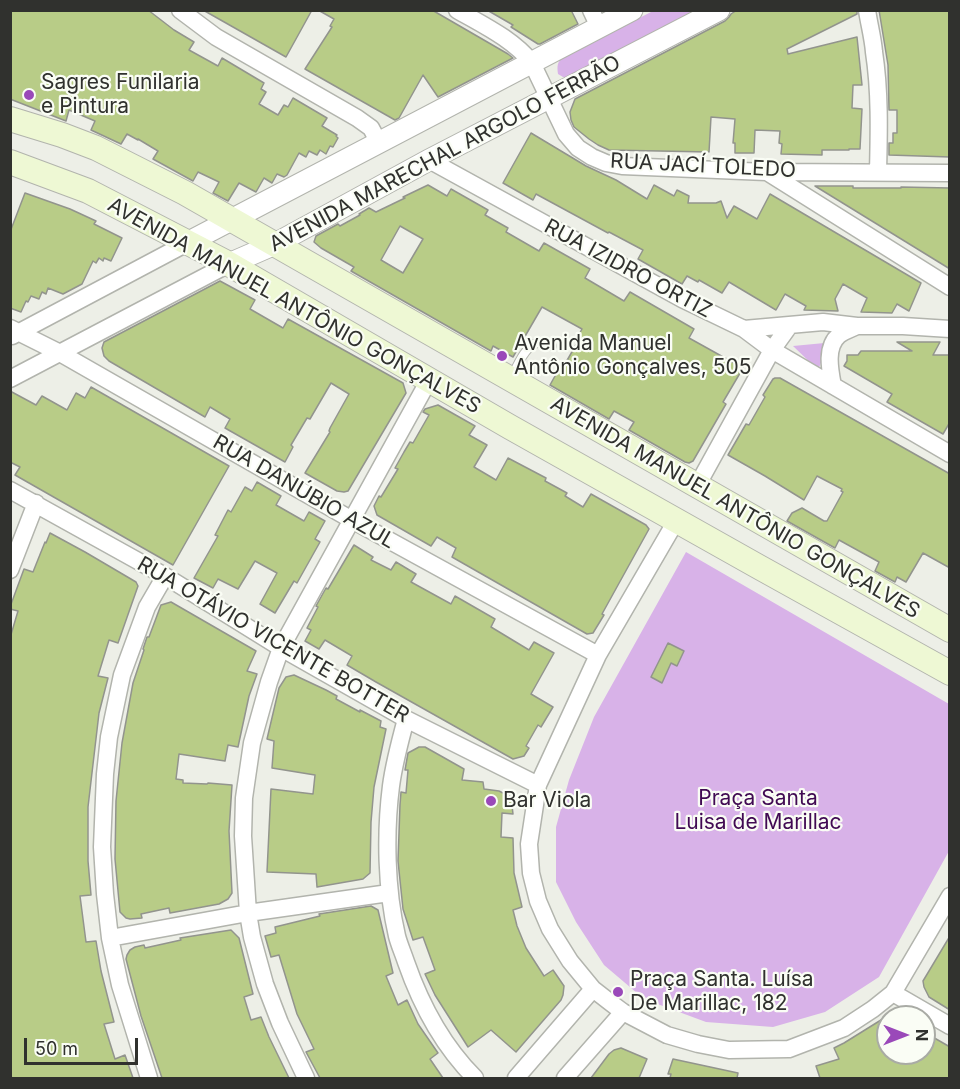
<!DOCTYPE html>
<meta charset="utf-8">
<style>
body{margin:0}
#map{position:relative;width:960px;height:1089px;overflow:hidden;background:#edefe7;font-family:Inter,sans-serif}
canvas{display:block}
.frame{position:absolute;inset:0;border:12px solid #30312e;pointer-events:none}
.north{position:absolute;left:876px;top:1005px;width:60px;height:60px;box-sizing:border-box;background:#fafdf5;border:2px solid #a9aba5;border-radius:50%;rotate:90deg;font-size:16px;font-weight:700;line-height:24px;text-align:center;color:#30312e}
.north::after{content:'';display:block;margin:auto;width:21px;height:27px;background:#9a49b9;clip-path:polygon(50% 0,100% 100%,50% 72%,0 100%)}
.scale{position:absolute;left:24px;top:1038px;width:114px;height:27px;box-sizing:border-box;border:3px solid #30312e;border-top:0;padding-left:8px;font-size:18px;line-height:21px;white-space:nowrap;color:#30312e;-webkit-text-stroke:4px #fafdf5;paint-order:stroke}
</style>
<div id="map">
<canvas width="960" height="1089"></canvas>
<div class="frame"></div>
<div class="north">N</div>
<div class="scale">50 m</div>
</div>
<script>
const c = document.querySelector('canvas').getContext('2d');
c.lineJoin = 'round';
function paint(path, color) {
  c.fillStyle = color;
  c.fill(path, 'evenodd');
}
function stroke(path, color, width, dash) {
  c.strokeStyle = color;
  c.lineWidth = width;
  c.lineCap = dash ? 'butt' : 'round';
  c.setLineDash(dash || []);
  c.stroke(path);
}
function drawText(font, color, halo, rows, align = 'center') {
  c.font = font + ' Inter,sans-serif';
  c.lineWidth = 4.5;
  c.setLineDash([]);
  c.textBaseline = 'middle';
  c.strokeStyle = halo;
  c.fillStyle = color;
  for (const [text, x, y, turn = 0] of rows) {
    c.save();
    c.translate(x, y);
    c.rotate((+turn || 0) * Math.PI / 180);
    c.textAlign = isNaN(turn) ? turn : align;
    if (halo) c.strokeText(text, 0, 0);
    c.fillText(text, 0, 0);
    c.restore();
  }
}
paint(new Path2D(`
 M653 11H694L566 77H563L558 74C557 66 557 62 563 57Z
 M835 342 825 353 818 370 793 346Z
 M686 552 949 704V851L879 977 825 1012 773 1027 706 1022 644 999 604 965 576 922 556 882V827L569 780 594 717Z`), '#d8b2e8');
const building = new Path2D(`
 M10 10H148L174 30 194 42 189 50 218 66 222 58 264 83 261 89 266 92 259 104 278 115 284 105 288 107 293 98 327 118 322 126 337 135 336 136 338 138 333 147 330 146 326 154 320 150 317 155 309 151 306 157 299 153 287 175 284 177 277 174 272 183 264 178 256 192 239 183 228 201 213 193 219 182 198 172 193 181 153 159 158 151 138 139V140L127 134 121 144 91 130 95 121 69 110 66 121 10 99Z
 M203 10H312L286 57Z
 M318 10H432L508 54 513 58 438 97 423 75 399 118 395 120 305 69 332 27 330 26 334 19Z
 M487 10H571L578 24 540 44H538L511 27 513 25Z
 M737 10H857V14L787 49 788 54 857 37 862 85H853L852 108 862 109 860 149H849V150H822V155L781 154 782 144 779 143 780 131 755 130 754 153H735V143H733L735 119 711 117 709 152 609 150 598 145 589 139 574 127 571 120 570 112 575 99 725 21 729 17 731 14Z
 M879 10H950V157L889 155V143H893V133H897V110H889L888 65Z
 M531 133 586 166 616 180 647 199 654 185 674 196 677 190 689 196 688 203H716L721 201 727 218 734 206 757 219 770 194 921 283 909 311 897 304 892 313 861 312 867 298 843 284 835 299 838 311 804 310 806 306 785 294 776 310 729 282 722 293 699 280 698 282 687 276 682 284 638 259 643 250 609 232 608 233 536 194 533 200 503 183Z
 M428 185 447 196 451 189 488 210 485 215 508 228 506 232 539 251 544 243 590 269 585 278 624 301 630 292 694 329 689 338 743 368 723 402 726 404 693 461 689 463 685 462 629 430 634 422 614 411 609 419 550 385 560 367 562 369 580 338 578 336 582 329 542 307 513 357 493 346 491 351 351 271 354 267 321 248 314 242 316 236 338 224 340 226 360 215 359 214 369 208 376 212 405 198 403 197ZM400 226 423 239 403 273 381 260Z
 M815 186H853V188H901V187L950 188V269Z
 M25 193 70 209 96 221 94 224 122 238 111 261 104 258 103 261 99 258 96 263 93 261 82 284 63 294 48 288 46 294 42 292 39 299 31 296 28 302 26 301 21 312 10 308V232Z
 M220 281 255 300 250 309 283 328 288 319 403 383 406 393 348 491 344 492 337 491 305 473 330 432 329 431 330 428 349 394 331 383 310 419 307 418 291 445 293 447 285 462 225 428 230 419 210 407 205 417 109 361 104 356 102 348 104 342Z
 M897 342H940L933 355H950V422L943 434 887 402 892 394 844 366 847 361V355H858L861 351H912Z
 M775 378H780L950 474V568L923 553 906 582 897 577 895 582 875 571 879 562 839 540 835 548 787 521 792 513 802 508 824 521H827L843 492 841 491 842 489 817 476 804 500 765 476 728 455 746 424 749 425 765 397 763 395 773 379Z
 M91 387 229 466 173 565 15 475 20 467 10 462V391L36 405 42 396 67 410 76 393 85 398Z
 M438 405 475 426 469 435 487 445 474 467 496 480 508 458 546 478 545 481 567 493 565 496 583 507 591 494 646 525 649 529 602 614 604 615 593 633 587 634 452 557 456 548 437 537 431 546 377 515 374 506 379 496 381 497 398 469 395 468 404 452 410 442 413 443 429 415 423 412 425 409Z
 M257 482 281 496 276 505 304 521 309 512 325 521 315 539 320 542 297 583 294 581 275 613 260 604 277 573 255 561 238 589 218 579 213 588 194 578 218 536 215 535 228 510 231 512 245 487 252 491Z
 M50 533 85 552 136 582 138 586 118 643 109 640 98 676 108 678 99 713 88 807V861L91 895 80 896 86 942 96 941 101 971 114 1022 104 1024 115 1059 125 1055 133 1078H12L10 1073V638L18 611 10 609V607L24 569 33 572 45 542 46 543Z
 M354 545 373 557 371 560 391 570 396 562 416 574 411 582 451 604 455 596 495 619 491 627 529 650 534 642 554 653 531 694 553 707 541 727 538 725 526 746 529 748 524 756 513 759 376 682 347 665 352 656 325 640 319 649 305 641 311 630 307 628 318 607 316 606 326 588 328 589Z
 M171 602 256 651 247 671 257 674 249 696 238 747 228 745 225 761 179 754 176 779 183 780V783L207 784 208 783 232 785 229 831 232 893 228 899 219 904 170 913 169 908 141 914 142 918 130 919 126 918 120 912 115 859 116 801 122 743 133 683 144 650 143 649 147 637H149L161 605Z
 M668 643 684 651 677 666 671 663 662 683 651 677Z
 M294 675 326 690 337 696 336 699 360 712V710L381 721 380 727 386 729 374 787 371 822 370 873 363 879 317 887 316 874 267 872 271 789 313 794 315 775 272 768 274 741 267 739 279 688 286 677Z
 M419 747H425L464 769 462 780 483 782 484 789 499 791 511 797 513 814 502 813 501 837 513 838 514 873 522 907 513 910 517 926 526 948 544 976 553 970 564 986 563 995 561 1000 516 1052 491 1030 468 1047 435 995 425 974 435 970 423 937 413 940 403 909 398 861 400 805 401 792 406 793 408 770H405L408 753Z
 M371 906 378 910 393 973 386 976 398 1005 407 1000 418 1024 438 1053 430 1059 443 1078H320L306 1052 314 1049 297 1014 279 955 271 957 265 936 276 933 275 927 320 916 319 914Z
 M231 930 239 938 253 994 244 997 251 1020 261 1017 269 1037 289 1078H162L141 1016 126 959 127 955 130 950 135 947 144 945 145 948 181 940 180 938Z
 M950 936V1010L929 997 924 987 923 981Z
 M881 1020 888 1029V1053H924V1032L950 1047V1078H820L816 1066 839 1059 834 1048 844 1043Z
 M621 1048 647 1059 639 1078H591L609 1054 614 1050Z
 M673 1059 738 1073 737 1078H670L671 1074H668Z`);
paint(building, '#b8cc87');
stroke(building, '#92948d', 1.5);
const service = new Path2D(`
 M512 376C517 366 526 344 538 343 543 342 547 345 552 346`);
const minor = new Path2D(`
 M180 10 216 37 357 118 371 128 379 143
 M457 10C483 25 513 39 532 63L566 134 578 148 592 157 606 163 622 166 766 172 950 173
 M591 10 599 27
 M867 10C869 24 873 38 874 52 880 91 879 132 878 172
 M429 160 682 299 744 329 772 350 950 454
 M767 172 950 287
 M10 328 60 353 352 520 598 655
 M744 329 823 322 857 326H903L950 329
 M12 336 189 242
 M10 379 229 264
 M833 386C830 370 825 347 839 335 844 331 851 329 857 326
 M697 486 772 350 790 325
 M10 490 165 576 281 648 406 719 538 785
 M676 521 598 655 538 785 529 844 531 873 538 901 550 929 570 961 593 989 611 1003 623 1012 667 1035 698 1044 729 1050 789 1049 844 1028 873 1009 893 993 950 896
 M10 570 36 503
 M406 719C400 741 394 763 391 786 385 833 386 889 397 936 399 944 403 953 406 962 421 1005 443 1046 475 1078
 M110 938 248 913 389 893
 M893 993 950 1026
 M149 1078 120 985 110 938 105 894 102 847 105 774 109 737 122 675 147 607 165 576
 M306 1078 280 1023 265 984 252 937 248 913 243 836 244 798 252 743 269 682 281 648 429 380
 M516 1078 593 989
 M565 1078 623 1012`);
const tertiary = new Path2D(`
 M189 242 632 10
 M229 264 275 244 429 160 719 10`);
const secondary = new Path2D(`
 M10 119 62 135 96 148 185 193 950 630
 M10 162 88 191 229 264 510 427 759 567 950 673`);
stroke(service, '#b2b4ad', 10);
stroke(minor, '#b2b4ad', 19);
stroke(tertiary, '#b2b4ad', 23);
stroke(secondary, '#b2b4ad', 26);
stroke(service, '#fff', 8);
stroke(minor, '#fff', 16);
stroke(tertiary, '#fff', 21);
stroke(secondary, '#eef8d4', 24);
for (const [x, y, r, color] of [
 [29,95,6,"#9a49b9"],
 [502,356,6,"#9a49b9"],
 [491,801,6,"#9a49b9"],
 [618,992,6,"#9a49b9"]
]) {
  const dot = new Path2D();
  dot.arc(x, y, r, 0, 2 * Math.PI);
  c.fillStyle = color;
  c.fill(dot);
  stroke(dot, '#fafdf5', 2);
}
drawText('21px', '#30312e', '#fafdf5', [
 ["Sagres Funilaria",41,83],
 ["e Pintura",41,107],
 ["Avenida Manuel",514,344],
 ["Antônio Gonçalves, 505",514,368],
 ["Bar Viola",503,801],
 ["Praça Santa. Luísa",630,980],
 ["De Marillac, 182",630,1004]
], 'left');
drawText('21px', '#30312e', '#fafdf5', [
 ["AVENIDA MARECHAL ARGOLO FERRÃO",445,154,-28],
 ["RUA JACÍ TOLEDO",703,166,3],
 ["RUA IZIDRO ORTIZ",628,269,28],
 ["AVENIDA MANUEL ANTÔNIO GONÇALVES",294,306,29],
 ["RUA DANÚBIO AZUL",304,492,30],
 ["AVENIDA MANUEL ANTÔNIO GONÇALVES",735,508,30],
 ["RUA OTÁVIO VICENTE BOTTER",273,640,30]
]);
drawText('21px', '#410a53', '#fafdf5', [
 ["Praça Santa",758,799],
 ["Luisa de Marillac",758,823]
]);
</script>
